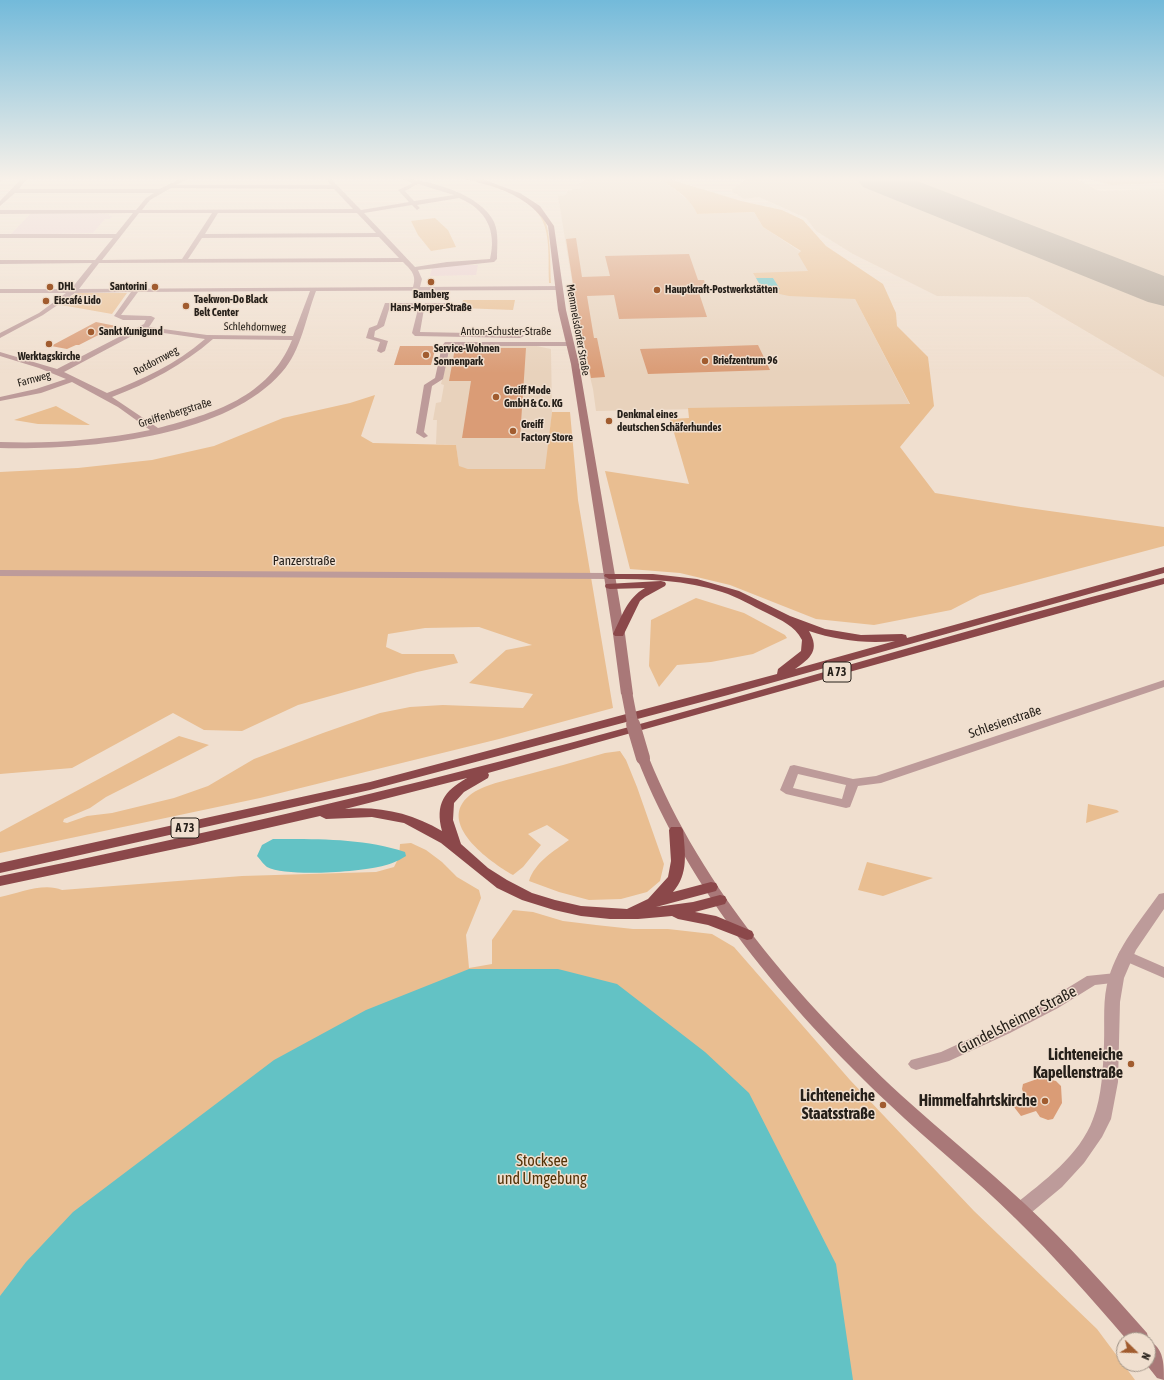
<!DOCTYPE html>
<meta charset="utf-8">
<style>
body{margin:0}
#map{position:relative;width:1164px;height:1380px;overflow:hidden;background:#f0dfcf;font-family:"Asap Condensed",sans-serif}
canvas{display:block}
.north{position:absolute;left:1116px;top:1332px;width:40px;height:40px;box-sizing:border-box;background:#f0dfcf;border:1px solid #9f9387;border-radius:50%;rotate:113deg;font-size:11px;font-weight:700;line-height:16px;text-align:center;color:#26201a}
.north::after{content:'';display:block;margin:auto;width:14px;height:18px;background:#a15c2f;clip-path:polygon(50% 0,100% 100%,50% 72%,0 100%)}
</style>
<div id="map">
<canvas width="1164" height="1380"></canvas>
<div class="north">N</div>
</div>
<script>
const c = document.querySelector('canvas').getContext('2d');
c.lineJoin = 'round';
function paint(path, color) {
  c.fillStyle = color;
  c.fill(path, 'evenodd');
}
function stroke(path, color, width, dash) {
  c.strokeStyle = color;
  c.lineWidth = width;
  c.lineCap = dash ? 'butt' : 'round';
  c.setLineDash(dash || []);
  c.stroke(path);
}
function drawText(font, color, halo, rows, align = 'center') {
  c.font = font + ' "Asap Condensed",sans-serif';
  c.lineWidth = 3;
  c.setLineDash([]);
  c.textBaseline = 'middle';
  c.strokeStyle = halo;
  c.fillStyle = color;
  for (const [text, x, y, turn = 0] of rows) {
    c.save();
    c.translate(x, y);
    c.rotate((+turn || 0) * Math.PI / 180);
    c.textAlign = isNaN(turn) ? turn : align;
    if (halo) c.strokeText(text, 0, 0);
    c.fillText(text, 0, 0);
    c.restore();
  }
}
paint(new Path2D(`
 M588 179H658L672 187 694 205 697 214 754 212 763 227 801 252 855 299 910 405 596 411 593 389 582 344 558 196 566 195 567 191 581 188 579 183Z
 M746 179H1077L1099 191 1164 189V377L1028 297 937 296 853 254 816 231 806 218 759 197 744 199 731 191Z
 M451 345H532L551 349 552 412 546 469H468L459 467 456 445 436 444 437 420H433L436 403 441 402 444 385 441 384Z`), '#e8d2bc');
paint(new Path2D(`
 M31 213H94L110 214 109 216H112L110 219H105L93 233 10 235Z
 M457 265H478L476 275 430 276 432 268Z`), '#ecd1d1');
paint(new Path2D(`
 M465 179C488 179 535 201 545 221 551 233 550 268 551 283H549C548 265 550 244 545 227 536 196 492 186 465 179Z
 M658 179H669L741 201 782 210 803 220 826 246 883 284 896 313 897 326 928 357 934 406 900 447 935 493 1021 507 1164 527V546L980 595 951 610 874 625 816 619 730 585 680 573 630 569 605 471 689 484 670 419 689 418 688 408 910 404 855 299 789 296 770 292 769 290 780 289 773 278H756L753 273 808 271 798 254 801 251 763 227 754 212 697 214C691 198 673 187 658 179Z
 M1090 179H1164V183L1111 185Z
 M435 218 448 230 456 247 431 251 418 235 411 221Z
 M76 293H127L112 314 61 305Z
 M463 300H515L513 310 461 308Z
 M375 395 361 436 373 443 456 445 459 466 468 469H545L552 412H570L578 500 613 708 499 739 260 798 0 853V832L179 736 209 745 106 797 90 808 64 819 63 822 67 823 87 816 112 813 174 798 208 786 254 759 323 733 380 713 410 707 443 705 523 708 533 694 469 683 506 650 532 645 479 627 425 628 388 634 386 647 402 654H454L458 663 417 672 298 705 242 731 204 730 173 713 72 768 0 774V472L78 468 152 460 214 446 283 418 350 403Z
 M56 406 90 425 38 424 14 420Z
 M696 598 744 613 785 635 787 638 753 654 711 662 677 665 659 687 649 666 651 620Z
 M620 751 626 760 637 787 664 864 660 881 647 892 621 899 589 900 559 892 529 881C535 862 554 851 569 840L547 825 528 834 541 845 523 867 513 875C490 862 435 823 470 795 482 785 507 780 522 776 549 769 577 761 605 753Z
 M1088 804 1117 810 1119 812 1086 823Z
 M411 843 426 850 442 862 457 877 479 890 481 898 466 935 469 968 492 964V940L513 910 533 912 563 921 596 925 633 929H668L712 934 734 947 850 1080 974 1211 1097 1329 1135 1380H0V897C19 893 44 882 62 890L242 876 376 872 394 867 399 857 400 844Z
 M867 862 933 878 883 896 858 890Z`), '#e9be91');
paint(new Path2D(`
 M756 278H773L780 289 763 290Z
 M273 839C316 839 363 838 405 852L406 856C397 862 388 865 378 867 357 872 286 877 267 867 264 865 260 859 257 856L262 845Z
 M469 969H558L617 984 705 1052 749 1093 836 1264 853 1380H0V1296L26 1262 73 1212 274 1060 366 1010Z`), '#63c2c5');
stroke(new Path2D(`
 M769 290 770 292`), '#63c2c5', 2);
paint(new Path2D(`
 M857 179H912L1164 276V306L1148 302 863 187Z`), '#ab9e91');
paint(new Path2D(`
 M576 238 582 277 610 276 605 256 689 254 698 280H704L707 290H698L707 317 619 319 614 295 587 296 594 338H597L605 377 591 378 584 342H582L566 239Z
 M96 322 116 326 79 345H76L67 349 51 346Z
 M758 345 770 370 648 374 640 349Z
 M400 346H436L431 365H394Z
 M455 348H526L520 438H462L471 381H449Z
 M1037 1079H1047L1056 1081 1061 1086 1062 1103 1053 1119 1048 1120 1040 1117 1036 1111 1021 1116 1014 1107 1027 1103 1022 1089 1023 1084Z`), '#da9c76');
paint(new Path2D(`
 M0 179H5L0 182Z
 M21 179H27L19 189H159L180 179H187L176 185H331L326 179H331L361 210 409 202 398 190 413 183 402 179C429 179 482 195 494 222 499 233 497 247 497 259L494 262 418 270 422 279 420 287 559 286 562 288 559 290 316 291C306 317 301 351 282 372 224 439 84 450 0 448V442C51 444 101 440 150 430L118 407 72 382 41 393 0 401V397L36 389 66 379 39 368 0 356V352L57 369 144 324 146 320H123L114 316 131 292 75 293 43 315 0 338V333L39 313 66 293H0V289H71L92 263 0 264V260H95L113 238H0V234H116L133 213 0 214V210H136L146 198 154 193H15L0 206V201ZM418 184 454 195 414 201 405 191ZM171 188 334 189 353 209 142 210 150 200ZM459 198C486 209 497 231 490 259L447 262 415 267 364 213 412 205 417 210 420 208 417 205ZM139 213H212L182 259 102 260ZM218 213H357L376 233 205 234ZM379 237 399 258 188 259 202 238ZM403 262C411 270 417 275 413 287L79 289 99 263ZM310 291 293 336 207 335 149 327 155 318 151 316 121 315 138 292ZM143 330 205 339C176 364 142 380 107 393L64 372ZM213 339 292 340C269 397 213 414 158 428L112 397C149 383 183 365 213 339Z
 M385 303H418L421 305 418 307 390 306 384 326 375 331 374 337 388 341 385 351 381 353 377 351 380 342 366 338 369 328 377 325Z
 M426 303H448L451 305 448 307 424 306V304Z
 M421 307 424 309 420 332 520 334 524 336 520 338 415 336 412 333 418 309Z
 M445 342H570L574 344 570 346H450L443 379 432 386 424 432 428 436 424 438 416 433 424 385 435 378 442 346Z
 M0 570 609 573 614 576 609 579 0 576Z
 M1164 680V687L881 783 858 786 850 807 846 808 786 794 780 790 790 766 794 765 853 779 876 776ZM798 774 846 785 842 799 793 788Z
 M1125 950 1164 967V978L1120 959 1118 955 1120 951Z
 M1116 973 1121 974 1123 978 1121 982 1095 985 1058 1008 1010 1033 949 1061 916 1070 911 1068 908 1064 911 1060 941 1052 1000 1025 1048 1000 1087 976Z`), '#bd9b9a');
paint(new Path2D(`
 M1164 893V909L1136 950 1124 978 1120 1002 1118 1082 1111 1119 1102 1137 1084 1163 1062 1187 1026 1217 1020 1219 1014 1217 1011 1211 1014 1205C1043 1182 1080 1155 1093 1119 1102 1096 1103 1068 1104 1044 1105 1022 1102 999 1109 977 1118 946 1140 921 1159 894Z`), '#bd9b9a');
paint(new Path2D(`
 M471 179H482L520 193 540 206 554 226 566 310 579 364 625 634 633 694 631 697 627 698 621 694 613 634 571 364 558 310 548 226C535 205 515 194 492 186 485 184 477 183 471 179Z
 M643 754 648 755 649 758C702 889 799 1000 901 1095 942 1132 985 1167 1025 1204 1069 1245 1108 1289 1147 1333L1149 1341C1164 1348 1164 1364 1164 1380L1157 1378 1146 1364H1148V1340H1127C1091 1298 1055 1257 1015 1218 975 1178 930 1143 889 1104 786 1006 689 892 637 758L638 755Z`), '#a97878');
paint(new Path2D(`
 M1164 567V573L728 695 370 790 0 873V863L370 782 777 674 778 669 801 651 802 640C794 625 782 621 767 613 752 606 738 597 722 592 686 580 647 579 609 579L604 576 605 574H653L697 579 739 591 790 616 825 629 861 635 902 634 906 635 907 638ZM809 631C836 640 865 644 895 641L795 669C811 658 820 650 809 631Z
 M1164 578V584L488 773 489 775 488 778 464 792 454 803 453 820 461 844 488 868 507 880 532 893 555 900 581 906 627 909 648 899 668 877 671 861 669 830 671 827H681L683 830C685 852 689 874 673 892L711 882 716 883 718 887 716 891 656 907 693 902 720 895 725 896 727 900 725 904 695 912 716 916 752 931 754 935 752 939 747 940 708 925 678 919 672 916 638 919H610L581 916 554 910 522 900 497 888 441 843 404 823 372 817 326 819 320 816 189 846 0 886V876C192 837 382 793 570 743 769 690 965 629 1164 578ZM467 778C444 791 435 804 442 831 411 813 380 806 345 809Z
 M661 581 665 582 666 584 665 586 645 597 640 601 623 636H615L613 634C622 616 627 598 645 588L610 589 606 588 605 586 606 584Z`), '#8b484a');
stroke(new Path2D(`
 M627 694 633 725`), '#a97878', 11);
stroke(new Path2D(`
 M633 724 643 758`), '#a97878', 14);
const sky = c.createLinearGradient(0, 0, 0, 373);
sky.addColorStop(0, '#73bada');
sky.addColorStop(0.48, '#f8f1e9');
sky.addColorStop(1, '#f8f1e900');
c.fillStyle = sky;
c.fillRect(0, 0, 1164, 373);
for (const [x, y, r, color] of [
 [431,282,4,"#a15c2f"],
 [50,287,4,"#a15c2f"],
 [155,287,4,"#a15c2f"],
 [657,290,4,"#a15c2f"],
 [46,301,4,"#a15c2f"],
 [186,306,4,"#a15c2f"],
 [91,332,4,"#a15c2f"],
 [49,344,4,"#a15c2f"],
 [426,355,4,"#a15c2f"],
 [705,361,4,"#a15c2f"],
 [496,397,4,"#a15c2f"],
 [609,421,4,"#a15c2f"],
 [513,431,4,"#a15c2f"],
 [1131,1064,4,"#a15c2f"],
 [1045,1101,4,"#a15c2f"],
 [883,1105,4,"#a15c2f"]
]) {
  const dot = new Path2D();
  dot.arc(x, y, r, 0, 2 * Math.PI);
  c.fillStyle = color;
  c.fill(dot);
  stroke(dot, '#f0dfcf', 1.5);
}
drawText('bold 11px', '#26201a', '#f0dfcf', [
 ["DHL",58,287],
 ["Santorini",147,287,"right"],
 ["Hauptkraft-Postwerkstätten",665,290],
 ["Bamberg",431,295,"center"],
 ["Hans-Morper-Straße",431,308,"center"],
 ["Taekwon-Do Black",194,300],
 ["Belt Center",194,313],
 ["Eiscafé Lido",54,301],
 ["Sankt Kunigund",99,332],
 ["Service-Wohnen",434,349],
 ["Sonnenpark",434,362],
 ["Werktagskirche",49,357,"center"],
 ["Briefzentrum 96",713,361],
 ["Greiff Mode",504,391],
 ["GmbH & Co. KG",504,404],
 ["Denkmal eines",617,415],
 ["deutschen Schäferhundes",617,428],
 ["Greiff",521,425],
 ["Factory Store",521,438]
], 'left');
drawText('11px', '#26201a', '#f0dfcf', [
 ["Schlehdornweg",255,327,1],
 ["Memmelsdorfer Straße",578,330,80],
 ["Anton-Schuster-Straße",506,332],
 ["Rotdornweg",156,361,-28],
 ["Farnweg",34,379,-15],
 ["Greiffenbergstraße",175,413,-17]
]);
for (const [x, y, w] of [
 [837,672,28],
 [185,828,28]
]) {
  const box = new Path2D();
  box.roundRect(x - w / 2, y - 10, w, 20, 3);
  c.fillStyle = '#f0dfcf';
  c.fill(box);
  stroke(box, '#26201a', 1);
}
drawText('bold 12px', '#26201a', null, [
 ["A 73",837,672],
 ["A 73",185,828]
]);
drawText('13px', '#26201a', '#f0dfcf', [
 ["Panzerstraße",304,561],
 ["Schlesienstraße",1005,722,-19]
]);
drawText('16px', '#26201a', '#f0dfcf', [
 ["Gundelsheimer Straße",1017,1020,-27]
]);
drawText('bold 16px', '#26201a', '#f0dfcf', [
 ["Lichteneiche",1123,1055],
 ["Kapellenstraße",1123,1073],
 ["Lichteneiche",875,1096],
 ["Staatsstraße",875,1114],
 ["Himmelfahrtskirche",1037,1101]
], 'right');
drawText('16px', '#543308', '#f0dfcf', [
 ["Stocksee",542,1161],
 ["und Umgebung",542,1179]
]);
</script>
